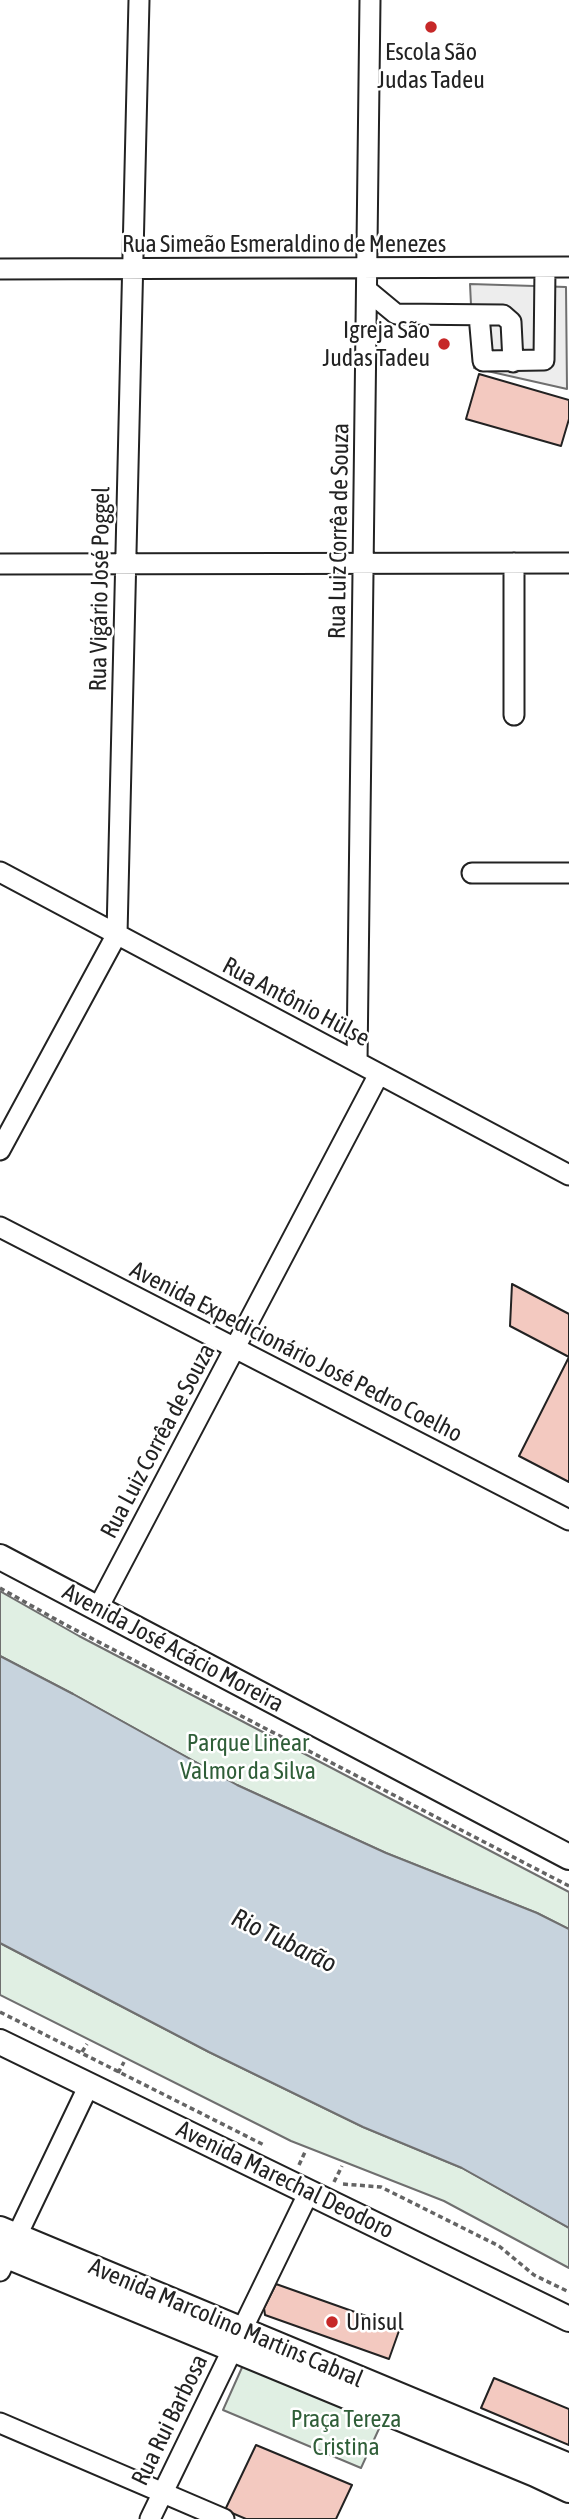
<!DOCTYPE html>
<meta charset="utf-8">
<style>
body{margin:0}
canvas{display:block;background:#fff}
</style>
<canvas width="569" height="2519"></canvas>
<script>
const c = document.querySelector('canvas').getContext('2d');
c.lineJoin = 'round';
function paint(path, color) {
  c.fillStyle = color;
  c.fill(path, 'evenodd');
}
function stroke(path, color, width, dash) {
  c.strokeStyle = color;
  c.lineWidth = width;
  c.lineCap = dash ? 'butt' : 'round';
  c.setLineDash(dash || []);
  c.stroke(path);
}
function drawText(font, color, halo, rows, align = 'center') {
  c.font = font + ' "Asap Condensed",sans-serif';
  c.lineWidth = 5;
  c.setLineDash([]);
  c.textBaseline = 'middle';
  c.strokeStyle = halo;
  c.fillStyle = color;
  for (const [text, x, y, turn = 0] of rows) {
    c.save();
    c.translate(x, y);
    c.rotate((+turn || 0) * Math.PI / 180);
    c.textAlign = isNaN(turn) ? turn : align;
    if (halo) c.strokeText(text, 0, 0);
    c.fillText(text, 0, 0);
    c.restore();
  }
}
const green = new Path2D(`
 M0 1591 79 1636 569 1892V1929L537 1913 386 1853 237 1785 73 1694 0 1656Z
 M0 1943 209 2052 363 2127 462 2168 569 2228V2268L444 2201 291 2141 0 1995Z
 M244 2363 383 2420 361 2468 223 2410Z`);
paint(green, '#e0efe3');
stroke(green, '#6f6f6f', 2);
const parking = new Path2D(`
 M470 284 566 287 567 389 474 368Z`);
paint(parking, '#ededed');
stroke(parking, '#6f6f6f', 2);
const water = new Path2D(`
 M0 1656 73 1694 237 1785 386 1853 537 1913 569 1929V2228L462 2168 363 2127 209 2052 0 1943Z`);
paint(water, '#c7d3dd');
stroke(water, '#6f6f6f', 2);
const building = new Path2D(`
 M479 374 569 400V419L561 446 466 419Z
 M512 1284 569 1314V1482L519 1456 569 1357 510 1326Z
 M276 2284 400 2328 389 2359 265 2315 264 2308Z
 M494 2378 569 2409V2445L481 2408Z
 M256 2445 352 2485 336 2519H246L225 2510Z`);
paint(building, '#f3c9c0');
stroke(building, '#222', 2);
const minor = new Path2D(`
 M0 269 569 267
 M367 290 396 314 503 315 511 322 513 362
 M479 315 483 361 544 360 545 268
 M514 563V715
 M0 564 569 563
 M0 872 569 1175
 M472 873H569
 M357 1062 370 0
 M0 1150 117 934 139 0
 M0 1227 569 1520
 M98 1608 379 1074
 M0 2271 89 2085
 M0 2423 224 2519
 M150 2519 309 2192`);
const major = new Path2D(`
 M0 1557 569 1857
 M0 2042 569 2319
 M0 2229 569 2466
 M0 2253 535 2474 569 2490`);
stroke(minor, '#222', 23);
stroke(major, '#222', 28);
stroke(new Path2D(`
 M0 1588 64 1624 569 1886
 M0 2012 264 2145
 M82 2052 87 2044
 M118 2073 124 2062
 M299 2165 305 2152
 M334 2182 342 2166
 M343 2184 381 2187 499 2246 534 2275 569 2292`), '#646464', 3.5, [5, 3.5]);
stroke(minor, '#fff', 19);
stroke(major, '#fff', 24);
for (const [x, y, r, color] of [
 [431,27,7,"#c62828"],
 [444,344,7,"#c62828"],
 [332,2322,7,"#c62828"]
]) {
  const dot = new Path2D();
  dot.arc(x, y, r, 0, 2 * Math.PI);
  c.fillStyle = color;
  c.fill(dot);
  stroke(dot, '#fff', 2.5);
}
drawText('24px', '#222', '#fff', [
 ["Escola São",431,52],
 ["Judas Tadeu",431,80],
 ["Igreja São",430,330,"right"],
 ["Judas Tadeu",430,358,"right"],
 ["Unisul",346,2322,"left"]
]);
drawText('24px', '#222', '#fff', [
 ["Rua Simeão Esmeraldino de Menezes",284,244],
 ["Rua Luiz Corrêa de Souza",339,531,-89],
 ["Rua Vigário José Poggel",100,589,-89],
 ["Rua Antônio Hülse",296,1002,28],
 ["Avenida Expedicionário José Pedro Coelho",296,1352,27],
 ["Rua Luiz Corrêa de Souza",158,1441,-62],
 ["Avenida José Acácio Moreira",173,1648,28],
 ["Avenida Marechal Deodoro",285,2180,26],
 ["Avenida Marcolino Martins Cabral",226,2323,23],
 ["Rua Rui Barbosa",170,2420,-64]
]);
drawText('24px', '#2f5e38', '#fff', [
 ["Parque Linear",248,1743],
 ["Valmor da Silva",248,1771],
 ["Praça Tereza",346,2419],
 ["Cristina",346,2447]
]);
drawText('italic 26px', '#222', '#fff', [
 ["Rio Tubarão",284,1941,26]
]);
</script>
